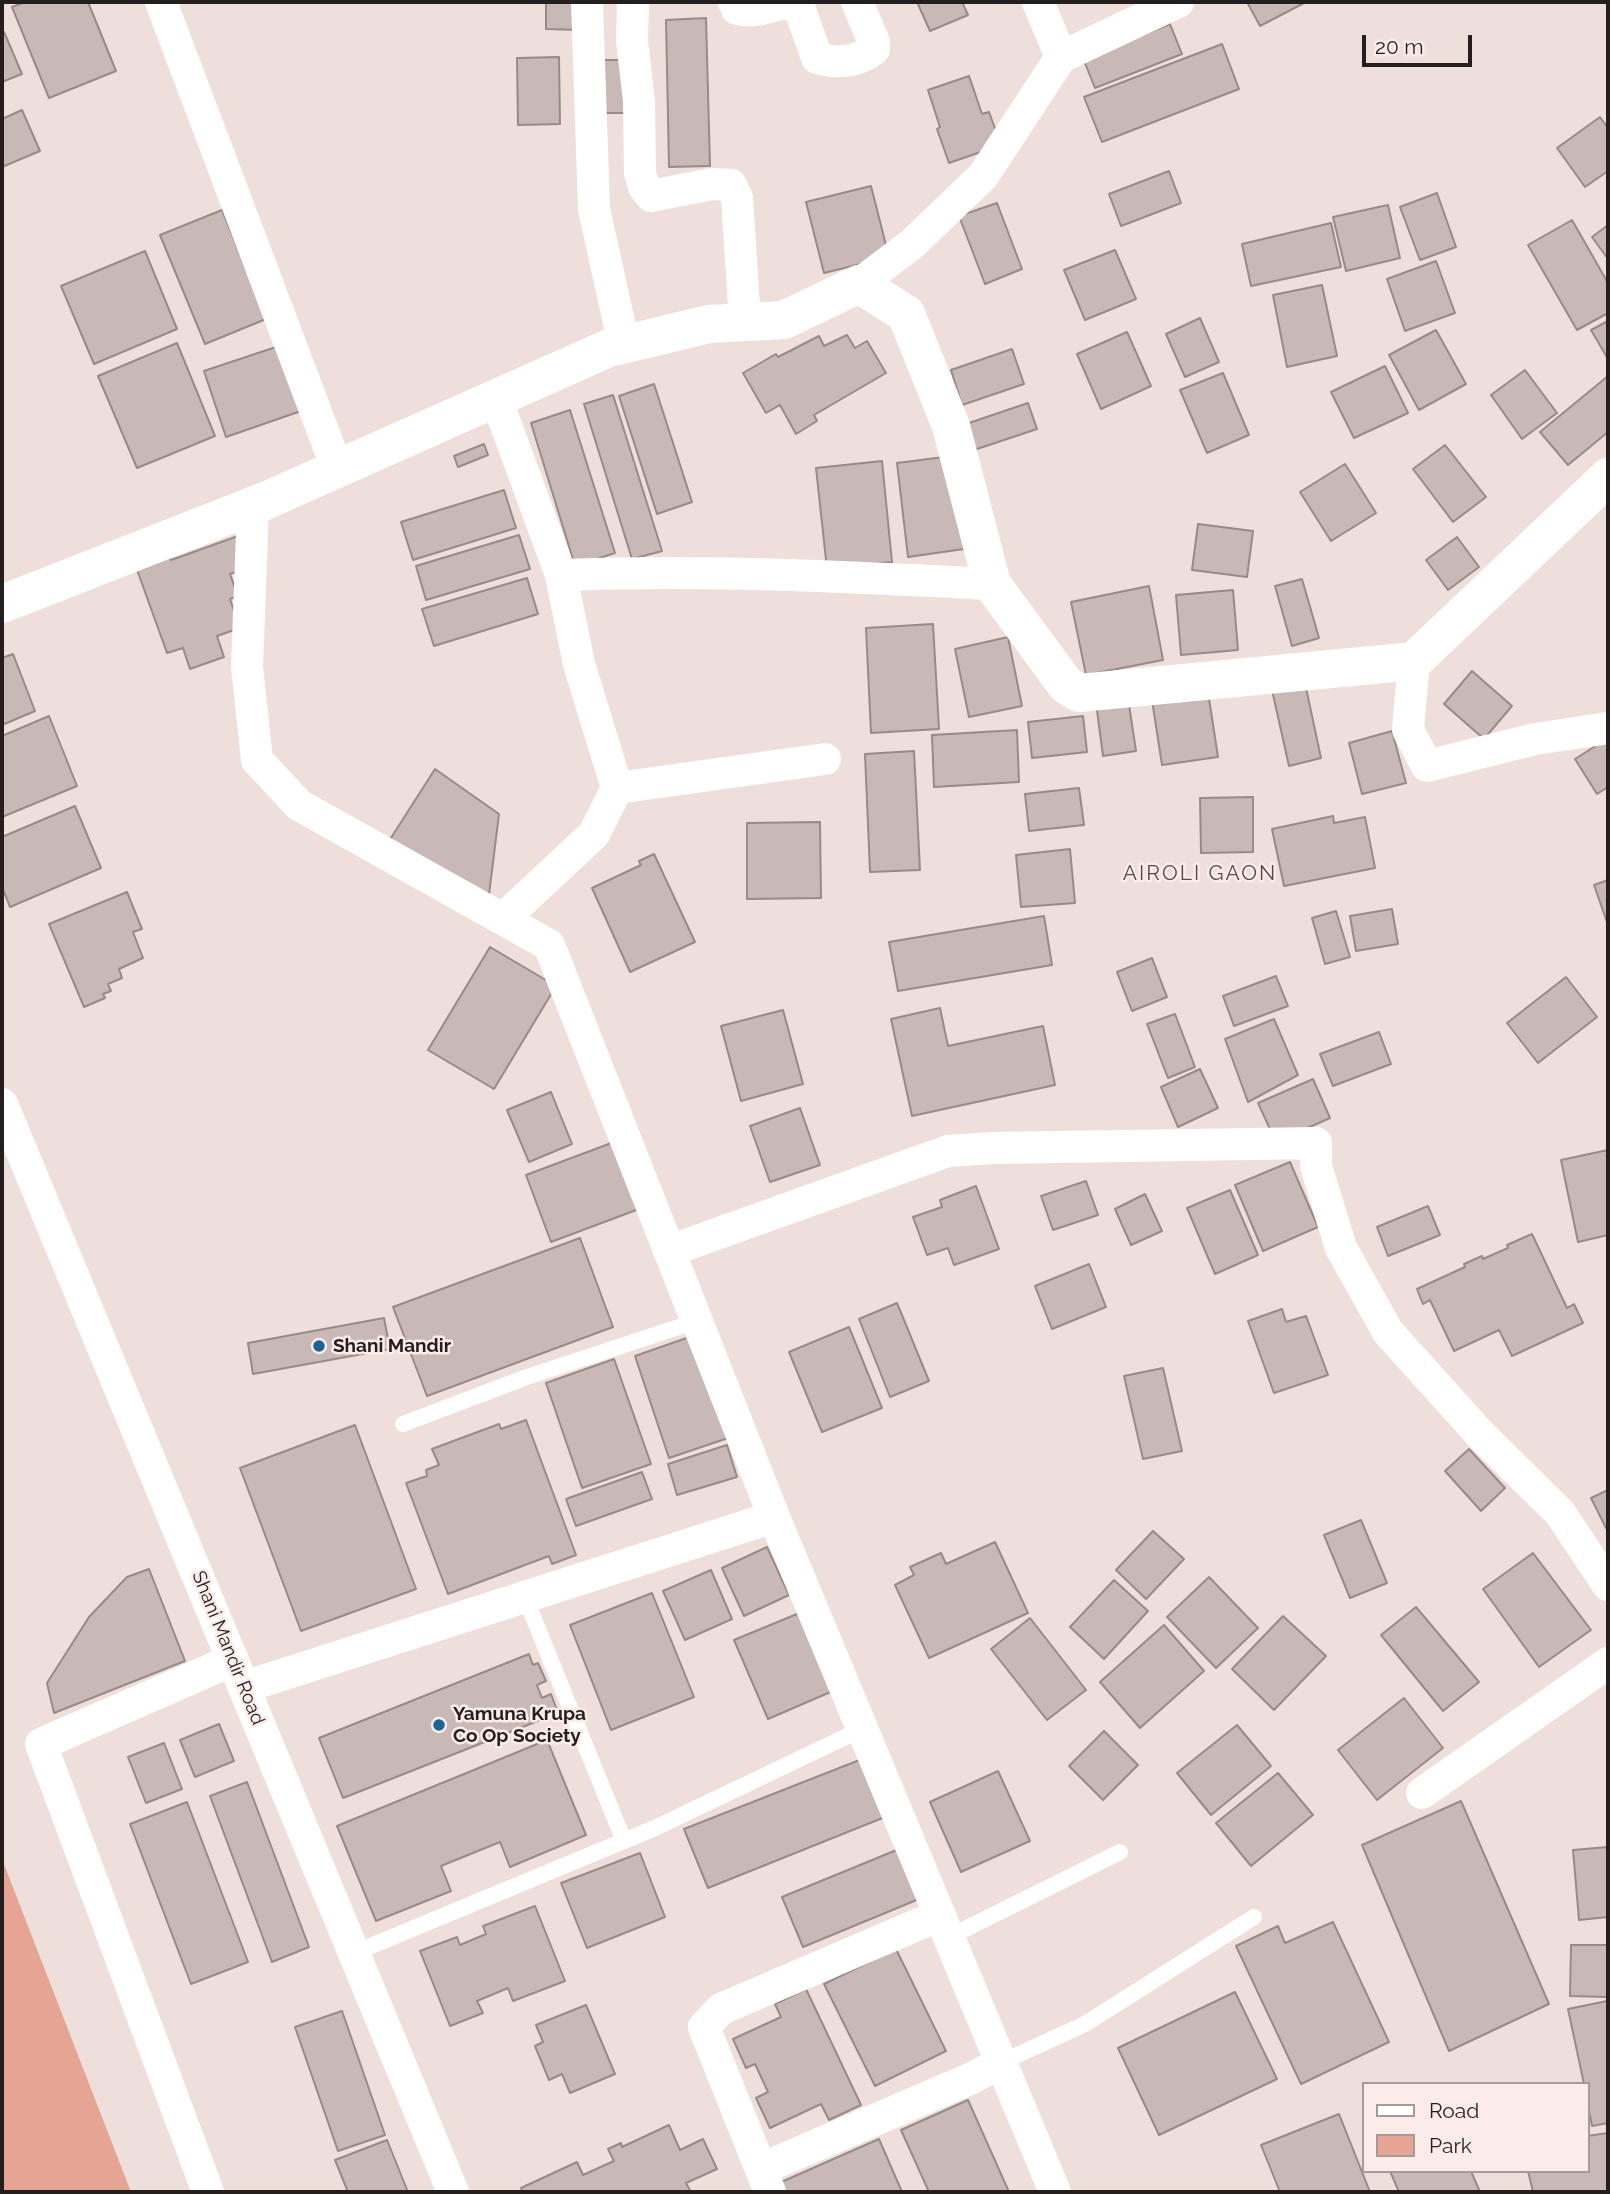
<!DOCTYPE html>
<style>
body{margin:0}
#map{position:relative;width:1610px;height:2194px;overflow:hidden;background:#eedfdb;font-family:Raleway,sans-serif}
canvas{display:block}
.frame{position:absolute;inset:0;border:4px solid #241f1e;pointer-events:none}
.legend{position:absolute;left:1362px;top:2082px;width:228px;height:91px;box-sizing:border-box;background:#fbece9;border:2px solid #a59a98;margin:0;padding:9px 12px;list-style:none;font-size:21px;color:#241f1e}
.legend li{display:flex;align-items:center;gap:14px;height:35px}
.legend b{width:35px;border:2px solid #a59a98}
.scale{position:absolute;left:1362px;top:35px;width:110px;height:32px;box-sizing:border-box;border:4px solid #241f1e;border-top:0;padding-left:9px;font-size:21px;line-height:24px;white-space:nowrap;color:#241f1e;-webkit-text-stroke:5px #fbece9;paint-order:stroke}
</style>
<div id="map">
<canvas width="1610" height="2194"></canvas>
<div class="frame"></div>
<ul class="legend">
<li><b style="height:9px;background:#fff"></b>Road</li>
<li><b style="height:19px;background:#e6a494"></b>Park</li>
</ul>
<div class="scale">20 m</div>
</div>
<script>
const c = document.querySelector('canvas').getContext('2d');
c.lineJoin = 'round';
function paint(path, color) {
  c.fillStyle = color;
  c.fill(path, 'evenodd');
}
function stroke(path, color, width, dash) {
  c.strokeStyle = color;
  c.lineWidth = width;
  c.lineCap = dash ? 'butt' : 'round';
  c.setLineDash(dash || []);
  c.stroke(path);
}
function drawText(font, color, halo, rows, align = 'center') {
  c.font = font + ' Raleway,sans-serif';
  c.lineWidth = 5;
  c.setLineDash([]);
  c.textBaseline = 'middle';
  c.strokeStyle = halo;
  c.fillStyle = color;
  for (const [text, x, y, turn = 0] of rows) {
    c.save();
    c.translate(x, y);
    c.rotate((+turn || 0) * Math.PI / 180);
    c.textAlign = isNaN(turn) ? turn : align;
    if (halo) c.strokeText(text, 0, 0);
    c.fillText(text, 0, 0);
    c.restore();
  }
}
paint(new Path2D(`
 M2 1859 131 2192H2Z`), '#e6a494');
const building = new Path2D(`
 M25 2H88L116 71 49 98 12 7Z
 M546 2H581V30L546 29Z
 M917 2H962L968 15 930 31Z
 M1247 2H1306L1260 26Z
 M706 18 710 166 669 167 666 20Z
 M1170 24 1182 54 1095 88 1083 58Z
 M4 32 22 74 2 82V33Z
 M1222 44 1239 89 1102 142 1084 97Z
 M559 57 560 124 518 125 517 58Z
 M596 60H634V113H596Z
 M969 76 982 114 989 112 1001 145 949 163 937 129 940 127 928 90Z
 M22 110 40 151 2 167V119Z
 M1600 117 1608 128V171L1585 187 1557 148Z
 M1169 171 1181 203 1121 226 1109 194Z
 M871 186 889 257 824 273 806 202Z
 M1437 193 1456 247 1420 260 1400 207Z
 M997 203 1022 269 985 284 959 216Z
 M1388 205 1400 258 1346 271 1333 217Z
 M222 210 266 319 205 344 160 235Z
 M1572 220 1608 283V313L1577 330 1528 245Z
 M1331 223 1341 267 1251 286 1242 244Z
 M1608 225V259L1592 237Z
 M1115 250 1136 299 1085 320 1064 270Z
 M145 251 177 329 94 364 61 286Z
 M1436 261 1455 313 1405 331 1387 279Z
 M1322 285 1337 356 1287 367 1273 295Z
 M1200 318 1219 362 1185 377 1166 334Z
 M1608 321V359L1591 330Z
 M1436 330 1466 384 1419 410 1389 355Z
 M1127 332 1151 386 1101 409 1077 354Z
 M847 335 855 348 867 341 886 373 814 415 817 421 796 434 780 405 766 413 743 373 776 354 778 357 819 336 824 346Z
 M177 343 215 436 137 468 98 376Z
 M282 345 304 410 226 437 204 371Z
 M1012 349 1024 384 962 405 951 370Z
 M1385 366 1408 413 1354 438 1331 392Z
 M1525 370 1557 413 1522 439 1491 395Z
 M1223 373 1249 435 1207 453 1180 390Z
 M1608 376V432L1568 465 1540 432Z
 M654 384 692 502 657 514 619 396Z
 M613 395 662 551 632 559 584 404Z
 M1028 403 1037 429 974 450 966 424Z
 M570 410 615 553 575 566 531 423Z
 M484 444 488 455 458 467 454 456Z
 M1445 445 1486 497 1453 522 1413 469Z
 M952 456 964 549 908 557 897 463Z
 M882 461 892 562 827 569 816 468Z
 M1345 464 1376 513 1331 541 1300 492Z
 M504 490 516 528 413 560 401 522Z
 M1198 524 1253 531 1247 577 1192 570Z
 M519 535 530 569 426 600 416 566Z
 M238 536 249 567 230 574 238 596 230 599 240 628 217 636 224 657 190 669 183 648 167 653 136 567 169 555 171 560Z
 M1457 537 1479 567 1448 590 1426 560Z
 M527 578 538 614 434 646 422 609Z
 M1302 579 1319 638 1292 646 1275 586Z
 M1149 586 1163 660 1086 675 1071 602Z
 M1233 590 1238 650 1181 655 1176 595Z
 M933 624 939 729 871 733 866 628Z
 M1008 637 1022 706 969 717 955 649Z
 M13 654 35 711 2 725V658Z
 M1472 671 1512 706 1484 739 1444 704Z
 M1305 683 1321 758 1289 766 1272 690Z
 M1208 692 1218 757 1162 765 1152 700Z
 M1128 698 1136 751 1103 756 1096 703Z
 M49 716 77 786 2 817V736Z
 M1083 716 1087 752 1032 758 1028 722Z
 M1017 730 1019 782 934 787 932 735Z
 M1392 731 1406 783 1362 794 1349 743Z
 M1608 738V787L1597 794 1575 759Z
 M914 751 920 870 870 872 865 754Z
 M435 769 499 814 488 903 389 841Z
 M1079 788 1084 825 1029 831 1025 794Z
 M1253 797V852L1201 853 1200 798Z
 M75 806 101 868 10 907 2 887V837Z
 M1333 816 1334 823 1365 817 1375 868 1284 886 1272 829Z
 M820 822 821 898 747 899V823Z
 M1070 849 1075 903 1021 907 1016 855Z
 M654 854 695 942 630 972 592 888 641 865 639 861Z
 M1608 880V925L1594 885Z
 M127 892 142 929 133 932 143 958 119 969 122 978 108 984 111 991 103 994 105 998 84 1007 49 924Z
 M1392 909 1398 944 1356 951 1350 916Z
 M1336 911 1350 957 1325 964 1312 918Z
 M1044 916 1052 965 898 991 889 942Z
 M490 947 556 986 494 1089 428 1050Z
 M1152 958 1167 997 1132 1011 1117 972Z
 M1276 976 1288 1006 1234 1026 1223 996Z
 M1566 977 1597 1017 1538 1063 1507 1023Z
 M940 1008 948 1046 1043 1026 1055 1085 912 1116 891 1019Z
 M783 1010 803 1084 741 1101 721 1026Z
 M1175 1014 1195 1067 1168 1078 1147 1024Z
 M1274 1019 1298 1075 1248 1102 1225 1039Z
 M1379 1032 1391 1064 1333 1086 1320 1054Z
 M1200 1069 1218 1108 1178 1127 1161 1087Z
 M1313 1079 1330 1118 1276 1142 1258 1103Z
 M551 1092 572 1144 529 1162 507 1110Z
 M800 1108 820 1165 770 1182 750 1126Z
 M614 1142 639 1209 551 1242 526 1175Z
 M1608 1150V1235L1578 1242 1561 1160Z
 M1290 1162 1318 1227 1263 1251 1235 1185Z
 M1086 1181 1098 1215 1053 1230 1041 1196Z
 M976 1186 999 1249 954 1265 948 1248 927 1255 913 1217 942 1207 940 1200Z
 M1230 1190 1258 1255 1215 1274 1187 1208Z
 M1145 1194 1162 1231 1131 1245 1115 1209Z
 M1428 1206 1440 1235 1388 1256 1377 1227Z
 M1532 1234 1567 1308 1574 1304 1583 1323 1512 1356 1499 1330 1454 1351 1430 1300 1423 1304 1417 1289 1465 1267 1464 1264 1482 1256 1483 1259 1508 1248 1507 1245Z
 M580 1238 613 1327 427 1396 393 1307Z
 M1089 1264 1106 1307 1052 1329 1035 1286Z
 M897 1303 929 1381 890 1397 859 1319Z
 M1282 1309 1286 1322 1306 1316 1328 1375 1274 1393 1248 1321Z
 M384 1318 390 1349 253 1374 248 1343Z
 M849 1327 882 1408 822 1432 789 1352Z
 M698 1334 734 1436 669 1458 635 1356Z
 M614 1359 651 1464 582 1488 546 1383Z
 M1163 1368 1182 1451 1143 1459 1124 1376Z
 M526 1420 576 1555 552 1564 549 1556 448 1594 406 1483 427 1476 426 1470 439 1465 432 1449 499 1424 501 1429Z
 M355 1425 416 1589 301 1631 240 1468Z
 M727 1445 737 1477 677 1495 668 1464Z
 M1469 1449 1505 1488 1481 1511 1445 1471Z
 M642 1472 652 1499 576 1526 566 1499Z
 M1608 1490V1532L1591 1498Z
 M1361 1520 1387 1583 1350 1598 1324 1535Z
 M1153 1531 1184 1559 1146 1599 1116 1570Z
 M995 1542 1028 1613 929 1658 895 1585 914 1575 910 1567 941 1553 946 1564Z
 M767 1547 789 1595 744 1616 722 1568Z
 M1533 1553 1591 1630 1539 1667 1483 1589Z
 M149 1569 185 1661 54 1713 47 1683 89 1617 127 1577Z
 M711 1570 732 1619 685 1640 663 1591Z
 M1209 1577 1258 1628 1216 1668 1167 1617Z
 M1114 1580 1148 1611 1104 1659 1070 1627Z
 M652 1593 694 1697 611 1730 570 1625Z
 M1416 1607 1479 1682 1443 1711 1381 1635Z
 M809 1609 842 1687 768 1719 734 1640Z
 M1283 1616 1326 1656 1274 1710 1232 1669Z
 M1030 1618 1086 1690 1047 1720 991 1649Z
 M1164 1625 1204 1671 1140 1728 1100 1682Z
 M529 1654 533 1665 538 1663 546 1681 537 1685 542 1698 551 1694 558 1713 343 1798 319 1738Z
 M1404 1698 1443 1748 1377 1800 1338 1750Z
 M219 1724 234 1761 195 1777 180 1740Z
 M1237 1725 1271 1766 1211 1815 1177 1773Z
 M1104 1731 1138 1765 1103 1800 1069 1766Z
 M547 1740 586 1835 510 1867 500 1842 441 1866 451 1891 376 1921 337 1826Z
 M164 1743 182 1789 146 1803 128 1757Z
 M862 1759 885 1817 708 1888 684 1829Z
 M998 1771 1030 1841 961 1872 930 1802Z
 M1278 1773 1313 1815 1251 1866 1216 1823Z
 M247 1782 309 1947 272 1962 210 1796Z
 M1461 1801 1549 2004 1449 2051 1362 1845Z
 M187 1802 248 1962 191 1984 130 1824Z
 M1608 1847V1917L1579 1920 1573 1850Z
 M899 1849 919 1899 803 1947 782 1897Z
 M640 1853 665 1917 587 1948 561 1883Z
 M535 1906 565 1981 513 2001 508 1988 477 2001 483 2013 450 2026 420 1951 457 1937 460 1945 486 1934 483 1926Z
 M1333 1922 1389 2042 1301 2084 1236 1946 1278 1926 1285 1943Z
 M1571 1945H1608V1997L1570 1996Z
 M896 1949 946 2051 875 2086 824 1984Z
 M806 1989 861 2105 829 2120 821 2104 770 2128 756 2098 768 2092 755 2064 746 2068 733 2039 781 2017 775 2004Z
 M1235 1992 1277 2079 1159 2135 1118 2048Z
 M1607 2001 1608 2123 1592 2126 1587 2101V2084H1584L1568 2009Z
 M586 2005 615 2074 570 2093 562 2074 549 2080 535 2046 543 2042 536 2025Z
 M342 2011 385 2135 338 2151 295 2027Z
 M968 2100 1009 2192H929L901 2130Z
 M1339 2114 1370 2192H1280L1261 2145Z
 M669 2125 680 2150 703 2139 717 2169 686 2183 691 2192H523L521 2188 577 2162 583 2175 614 2161 608 2149 621 2143 622 2147Z
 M1608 2133V2192H1533L1528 2171H1587V2136Z
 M879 2139 902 2192H783L779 2183Z
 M387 2140 408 2192H348L335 2160Z
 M1390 2171H1471L1480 2192H1399Z`);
paint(building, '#c8b9b6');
stroke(building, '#988b87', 2);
stroke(new Path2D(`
 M403 1424 527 1377 697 1321
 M525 1597 624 1841
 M949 1937 1120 1852
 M354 1953 655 1828 862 1729
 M1000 2063 1085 2024 1254 1917`), '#fff', 16);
stroke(new Path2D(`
 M161 2 337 468
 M587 2 594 209 624 345
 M633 2 632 41 639 101 640 173 644 187 651 196 712 184 731 185 737 198 745 322
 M734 2 737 9C763 15 775 0 798 4L817 58C837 64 858 62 874 49V42L857 2
 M1038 2 1061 57
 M859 284 912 244 983 176 1061 57 1178 2
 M496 398 561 575
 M253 506 247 667 257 760 299 805 549 945 774 1517 1055 2192
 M1414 661 1408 730 1427 766 1535 739 1608 728
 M617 788 825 759
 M503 919 594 834 617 788 579 664 561 575C705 569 849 577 992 584
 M2 1104 453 2192
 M669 1251 948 1151 993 1148 1316 1143V1166L1341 1248 1388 1332 1480 1434 1560 1513 1608 1585
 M244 1687 774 1517
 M1422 1793 1608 1663
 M761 2169 972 2078 1000 2063
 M208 2192 41 1744 233 1660
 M770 2192 704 2027 721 2009 940 1915`), '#fff', 32);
stroke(new Path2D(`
 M2 604 265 501 609 348 709 324 784 320 859 284 906 314 951 426 992 584 1066 685 1079 693 1414 661 1608 477`), '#fff', 38);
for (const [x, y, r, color] of [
 [319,1346,7,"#1a6598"],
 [439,1725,7,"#1a6598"]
]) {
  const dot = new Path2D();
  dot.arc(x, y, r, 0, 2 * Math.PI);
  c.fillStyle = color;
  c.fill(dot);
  stroke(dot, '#fbece9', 2.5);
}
drawText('bold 19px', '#241f1e', '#fbece9', [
 ["Shani Mandir",333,1346],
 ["Yamuna Krupa",453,1714],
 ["Co Op Society",453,1736]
], 'left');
drawText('19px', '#241f1e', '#fbece9', [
 ["Shani Mandir Road",228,1648,68]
]);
c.letterSpacing = '2px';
drawText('21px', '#574b48', '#fbece9', [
 ["AIROLI GAON",1200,874]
]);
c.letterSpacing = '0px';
</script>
